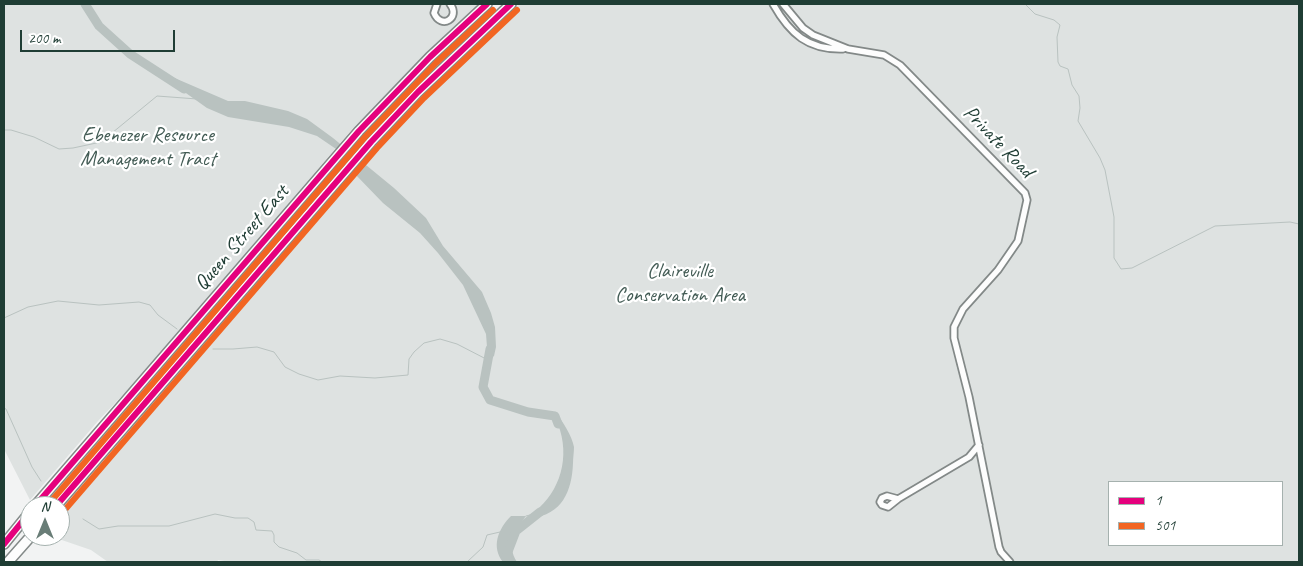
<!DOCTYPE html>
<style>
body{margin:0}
#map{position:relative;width:1303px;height:566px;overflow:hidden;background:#f2f3f3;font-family:Caveat,sans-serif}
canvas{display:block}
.frame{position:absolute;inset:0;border:5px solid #1f3d34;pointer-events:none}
.legend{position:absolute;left:1108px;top:481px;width:175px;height:65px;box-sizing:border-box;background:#fff;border:1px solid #a5b1ae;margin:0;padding:6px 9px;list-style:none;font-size:15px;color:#1f3d34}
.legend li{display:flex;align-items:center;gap:10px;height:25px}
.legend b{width:25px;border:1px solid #a5b1ae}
.north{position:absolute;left:20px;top:496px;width:50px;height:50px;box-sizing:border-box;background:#fff;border:1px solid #a5b1ae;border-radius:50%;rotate:0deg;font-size:14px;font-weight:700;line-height:20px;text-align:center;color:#1f3d34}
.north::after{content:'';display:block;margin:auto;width:18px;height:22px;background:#697d77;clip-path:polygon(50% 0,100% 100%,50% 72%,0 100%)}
.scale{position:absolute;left:20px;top:30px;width:155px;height:22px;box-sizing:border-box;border:2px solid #1f3d34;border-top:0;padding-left:6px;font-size:15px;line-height:18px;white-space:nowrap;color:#1f3d34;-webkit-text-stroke:4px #fff;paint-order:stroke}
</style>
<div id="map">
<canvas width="1303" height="566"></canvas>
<div class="frame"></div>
<ul class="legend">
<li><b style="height:6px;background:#e5007d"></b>1</li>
<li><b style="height:6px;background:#f26522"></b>501</li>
</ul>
<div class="north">N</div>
<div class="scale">200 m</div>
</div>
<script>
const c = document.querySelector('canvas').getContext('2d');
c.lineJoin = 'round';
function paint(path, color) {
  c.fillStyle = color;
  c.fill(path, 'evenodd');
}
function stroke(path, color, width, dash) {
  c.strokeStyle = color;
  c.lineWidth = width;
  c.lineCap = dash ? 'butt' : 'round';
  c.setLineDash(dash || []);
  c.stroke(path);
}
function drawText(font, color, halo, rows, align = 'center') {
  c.font = font + ' Caveat,sans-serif';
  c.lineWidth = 4.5;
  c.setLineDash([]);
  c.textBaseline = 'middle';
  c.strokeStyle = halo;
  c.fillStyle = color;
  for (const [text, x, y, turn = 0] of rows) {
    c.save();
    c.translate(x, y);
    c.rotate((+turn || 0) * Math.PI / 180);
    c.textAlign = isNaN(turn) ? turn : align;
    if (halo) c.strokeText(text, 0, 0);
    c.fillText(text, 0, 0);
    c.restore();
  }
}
paint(new Path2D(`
 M4 4H479L432 47 354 127 137 380 98 421 30 500 4 449Z
 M519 4H1299V562H231L218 560 217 562H108L91 550 53 537 60 536V531L65 527 60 521V512L392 126 457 61ZM1109 482H1282V545H1109Z`), '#dee2e1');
paint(new Path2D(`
 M170 76 228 101H245L288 111 307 119 333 138 394 188 426 218 443 246 482 292 491 313 495 327 496 347 494 356 488 360 486 334 463 285 438 253 420 233 383 203 355 174 353 166 339 151 317 136 289 127 228 117 207 108 176 86Z
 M552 413H556C563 422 572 436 574 447 574 452 573 458 573 463 572 491 562 515 531 518L530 515C557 497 570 463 560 430 558 424 554 419 552 413Z
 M511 516H526C515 530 506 545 517 562H503C491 547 498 529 511 516Z`), '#b9c2c0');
stroke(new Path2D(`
 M1026 4V5L1035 14 1054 20 1060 25 1057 37 1058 62 1060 66 1068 69 1072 85 1079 96 1080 108 1078 121 1100 158 1105 170 1114 217V258L1121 269 1132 268 1215 226 1290 222 1299 224
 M4 130H11L34 137 59 149 73 148 101 142 157 96 197 99
 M4 318 28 307 58 301 99 305 139 302 150 305 158 315 177 329
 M213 349H233L257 347 274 352 285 367 299 374 318 380 340 376 375 378 408 375 409 359 414 352 424 343 440 339 457 344 488 360
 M4 408 6 409 32 467 41 481
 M526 516 530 515
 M83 519 99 529 118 526H169L215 514 235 518H248L254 522 256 530 272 531 274 535V542L279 547 297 553 306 560H319L322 562
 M467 562 483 547 487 535 500 532`), '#b9c2c0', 1);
stroke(new Path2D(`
 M85 4 99 26 130 54 184 89
 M490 349 483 387 490 400 528 412 555 416 558 424
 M508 562 506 557 516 531 540 512`), '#b9c2c0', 9);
const minor = new Path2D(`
 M437 4 434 13C441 30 461 18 450 4
 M773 4C790 34 808 50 843 49
 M783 4 803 28 813 35 848 49 884 55 900 65 1025 193 1027 200 1018 241 998 270 963 309 954 327V338L969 397 999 547 1001 552 1010 562
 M898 499 888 507 882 505 880 502 882 498 887 496 898 499 969 457 979 445`);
const primary = new Path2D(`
 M35 506 359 131 430 57 487 4
 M56 506 371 142 418 92 511 4
 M4 544 30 512
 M8 562 31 536`);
stroke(minor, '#838988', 9);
stroke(primary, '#838988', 12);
stroke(minor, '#fdfdfd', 5.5);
stroke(primary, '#fdfdfd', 9);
stroke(new Path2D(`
 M35 506 359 131 430 57 487 4
 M56 506 371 142 418 92 511 4
 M4 544 30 512`), '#e5007d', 6);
stroke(new Path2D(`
 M47 506 365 137 436 63 493 10
 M63 512 377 148 424 98 517 10`), '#f26522', 6);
drawText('21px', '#425b54', '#fff', [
 ["Ebenezer Resource",148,135],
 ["Management Tract",148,159],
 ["Claireville",680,271],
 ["Conservation Area",680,295]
]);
drawText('21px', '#1f3d34', '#fff', [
 ["Private Road",998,142,46],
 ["Queen Street East",242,238,-49]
]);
</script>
